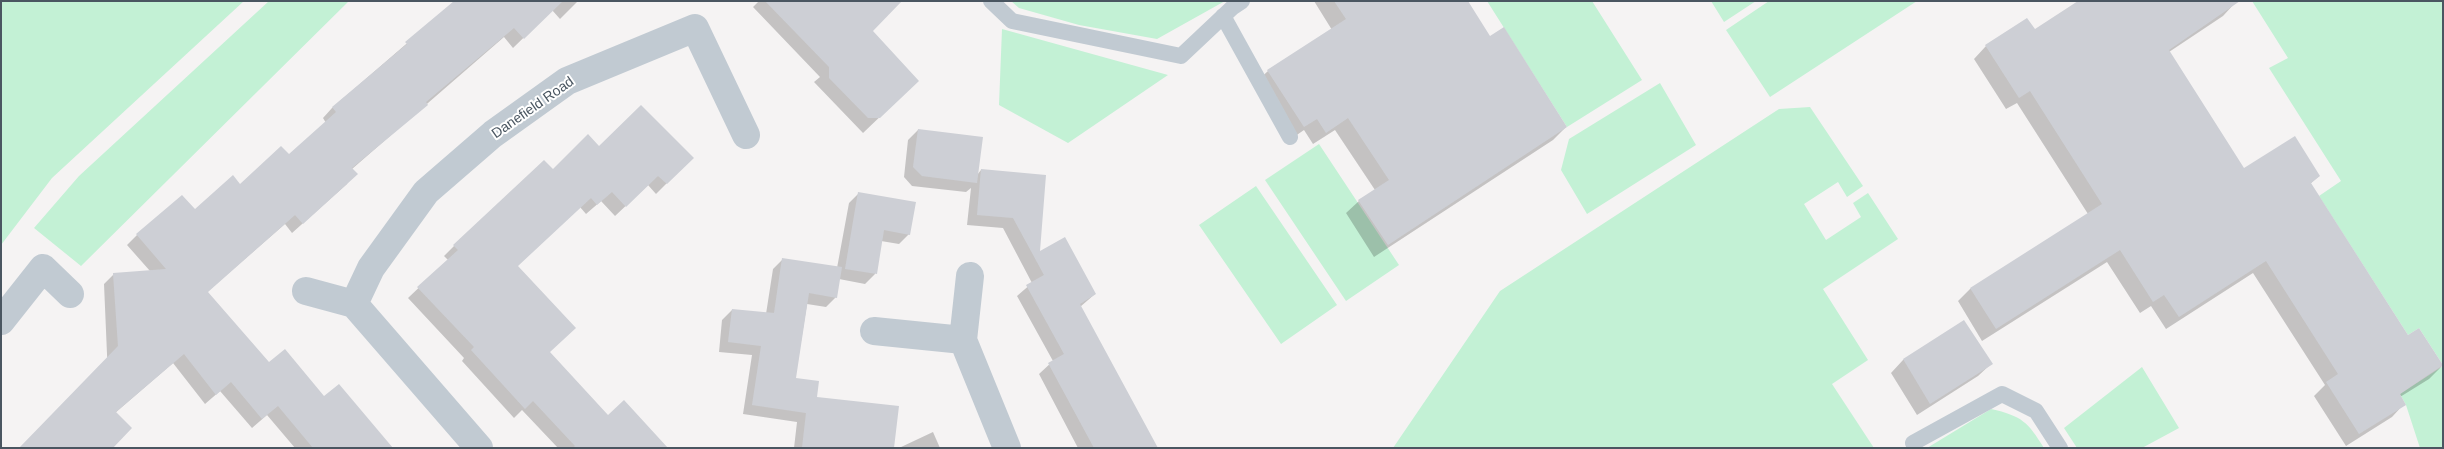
<!DOCTYPE html>
<style>
body{margin:0}
#map{position:relative;width:2444px;height:449px;overflow:hidden;background:#f5f3f3;font-family:Arial,sans-serif}
canvas{display:block}
.frame{position:absolute;inset:0;border:2px solid #4a5661;pointer-events:none}
</style>
<div id="map">
<canvas width="2444" height="449"></canvas>
<div class="frame"></div>
</div>
<script>
const c = document.querySelector('canvas').getContext('2d');
c.lineJoin = 'round';
function paint(path, color) {
  c.fillStyle = color;
  c.fill(path, 'evenodd');
}
function stroke(path, color, width, dash) {
  c.strokeStyle = color;
  c.lineWidth = width;
  c.lineCap = dash ? 'butt' : 'round';
  c.setLineDash(dash || []);
  c.stroke(path);
}
function drawText(font, color, halo, rows, align = 'center') {
  c.font = font + ' Arial,sans-serif';
  c.lineWidth = 4;
  c.setLineDash([]);
  c.textBaseline = 'middle';
  c.strokeStyle = halo;
  c.fillStyle = color;
  for (const [text, x, y, turn = 0] of rows) {
    c.save();
    c.translate(x, y);
    c.rotate((+turn || 0) * Math.PI / 180);
    c.textAlign = isNaN(turn) ? turn : align;
    if (halo) c.strokeText(text, 0, 0);
    c.fillText(text, 0, 0);
    c.restore();
  }
}
paint(new Path2D(`
 M1 1H244L52 178 1 245Z
 M269 1H349L81 266 34 228 79 176Z
 M1011 1H1225L1157 39 1079 25 1019 8Z
 M1487 1H1592L1642 80 1567 127Z
 M1711 1H1756L1724 22Z
 M1769 1H1917L1770 97 1726 30Z
 M2252 1H2443V365L2419 328 2408 335 2319 196 2341 181 2269 68 2288 58Z
 M1002 29 1168 75 1068 143 999 105Z
 M1660 83 1696 145 1587 214 1561 170 1569 139Z
 M1810 107 1863 186 1847 197 1838 182 1804 204 1826 240 1861 217 1853 203 1868 193 1898 239 1823 289 1868 360 1832 384 1874 448H1393L1500 291 1779 109Z
 M1319 144 1399 265 1346 301 1265 180Z
 M1256 186 1337 305 1281 344 1199 225Z
 M2443 366V448H2420L2406 405 2400 394Z
 M2142 367 2179 428 2142 448H2077L2064 428Z
 M1991 409C2022 416 2028 422 2044 448H1927Z`), '#c3f1d5');
paint(new Path2D(`
 M456 1H578L560 19 552 10 513 48 504 37 352 169 347 184 292 233 285 224 207 292 269 364 324 398 391 448H295L267 415 252 428 220 391 205 404 173 363 115 413 111 448 104 284 114 274 150 271 127 245 137 235 194 211 289 156 326 123 323 118 332 108Z
 M759 1H853L908 90 863 133 814 82 820 77 753 7Z
 M1314 1H1466L1490 37 1566 127 1553 140 1374 257 1346 213 1359 201 1375 190 1335 130 1313 144 1304 130 1291 139 1255 83 1268 71 1332 30Z
 M2235 3 2223 16 2169 52 2244 170 2319 176 2310 184 2408 337 2419 330 2442 366 2429 379 2400 397 2404 404 2392 417 2346 446 2314 396 2325 385 2253 273 2166 329 2151 306 2140 313 2107 262 1982 341 1958 301 1970 289 2088 214 2017 103 2006 109 1974 59 1986 46 2034 31Z
 M918 130 977 175 981 170 1039 253 1095 294 1080 307 1156 448H1078L1039 374 1053 361 1017 296 1032 283 1003 228 967 225 971 188 966 192 912 186 904 177 908 140Z
 M599 147 692 158 656 194 648 185 615 216 601 201 586 214 580 207 516 266 549 352 608 417 666 448H558L522 410 514 418 462 361 464 358 408 298 448 260 444 256 454 246 553 171Z
 M859 193 909 234 899 244 881 241 875 274 865 284 839 279 836 297 826 307 807 304 795 379 815 398 893 448H794L797 422 743 414 752 355 719 352 722 320 732 310 766 314 773 269 783 259 837 268 849 203Z
 M1964 322 1991 364 1978 376 1917 415 1891 373 1903 360Z
 M933 432 940 448H899Z`), '#0003');
paint(new Path2D(`
 M454 1H563L524 39 514 28 426 102 428 105 352 168 358 174 303 224 295 215 208 292 269 362 285 349 324 396 339 384 393 448H313L278 406 262 419 231 382 216 395 184 354 116 412 132 428 113 448H19L118 346 113 273 166 269 136 234 182 195 195 209 233 175 240 184 281 146 289 154 336 112 332 107 407 44 405 42Z
 M765 1H902L873 31 919 81 880 118H868L829 78V67Z
 M1334 1H1468L1490 36 1504 27 1567 127 1388 245 1358 200 1389 180 1348 118 1326 133 1317 119 1304 127 1267 70 1346 19Z
 M2078 1H2240L2169 50 2244 168 2295 136 2320 176 2311 183 2408 335 2419 328 2443 365 2400 394 2406 405 2359 434 2326 382 2338 374 2266 261 2179 317 2164 295 2153 302 2120 250 1996 329 1970 288 2102 204 2030 91 2019 98 1985 45 2027 18 2035 29Z
 M641 105 694 158 667 184 658 176 626 207 612 192 597 205 591 198 518 266 576 328 550 352 608 415 624 400 668 448H573L575 446 533 401 525 409 471 350 474 347 417 287 458 250 453 245 544 160 553 169 588 134 599 146Z
 M918 129 983 137 977 183 922 176 913 167Z
 M981 169 1046 175 1040 251 1065 237 1096 294 1080 304 1158 448H1094L1048 363 1064 354 1026 285 1044 275 1013 218 977 215Z
 M858 192 916 202 910 235 884 230 877 274 845 269Z
 M782 258 842 267 837 298 809 293 796 378 819 381 817 397 899 406 894 448H802L806 413 752 405 761 346 728 342 732 309 774 313Z
 M1964 320 1993 364 1930 404 1903 359Z`), '#cdcfd5');
stroke(new Path2D(`
 M991 1 1012 21 1181 56 1233 7 1242 1
 M1223 16 1290 137
 M1913 443 2002 394 2036 411 2060 448`), '#c1cad2', 16);
stroke(new Path2D(`
 M970 276 963 340 1007 448
 M306 291 354 304 479 448
 M354 304 371 268 426 192 493 134 567 81 695 28 746 135
 M1 321 43 268 70 294
 M874 331 963 340`), '#c1cad2', 28);
drawText('14px', '#4a5661', '#fff', [
 ["Danefield Road",533,108,-35]
]);
</script>
